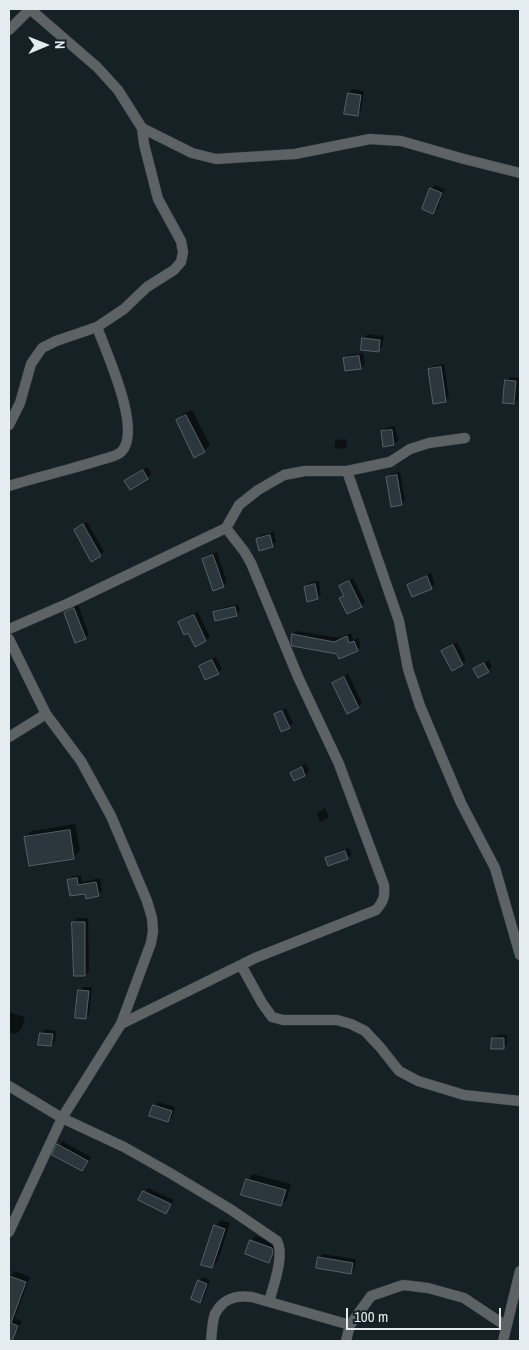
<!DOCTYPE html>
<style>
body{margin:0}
#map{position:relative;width:529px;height:1350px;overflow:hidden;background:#162125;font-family:"Archivo Narrow",sans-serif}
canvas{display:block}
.frame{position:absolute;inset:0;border:10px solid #e4ecef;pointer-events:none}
.north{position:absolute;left:20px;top:20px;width:50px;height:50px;-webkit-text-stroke:4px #162125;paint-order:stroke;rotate:89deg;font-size:14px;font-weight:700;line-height:20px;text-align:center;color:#e4ecef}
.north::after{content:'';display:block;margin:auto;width:18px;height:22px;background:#e4ecef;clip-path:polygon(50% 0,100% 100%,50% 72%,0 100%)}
.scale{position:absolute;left:346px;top:1308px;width:155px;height:22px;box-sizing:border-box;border:2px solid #e4ecef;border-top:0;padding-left:6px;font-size:15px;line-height:18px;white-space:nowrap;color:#e4ecef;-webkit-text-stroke:4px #162125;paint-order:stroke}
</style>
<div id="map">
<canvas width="529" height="1350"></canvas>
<div class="frame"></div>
<div class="north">N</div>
<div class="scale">100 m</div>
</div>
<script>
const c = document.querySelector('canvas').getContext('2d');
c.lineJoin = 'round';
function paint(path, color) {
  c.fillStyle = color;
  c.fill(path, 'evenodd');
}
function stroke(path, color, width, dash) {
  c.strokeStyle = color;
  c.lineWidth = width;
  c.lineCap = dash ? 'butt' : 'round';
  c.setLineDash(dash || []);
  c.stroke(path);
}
paint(new Path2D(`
 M353 89 364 91 361 111 357 115 349 93Z
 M435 185 445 189 437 209 433 213 431 189Z
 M368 334 384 336 382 347 378 351 364 338Z
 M363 353 365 364 361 367 344 359 348 355Z
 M444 364 449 397 445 400 429 369 433 366Z
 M510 377 519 378 518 399 514 403 506 381Z
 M192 410 210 445 204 451 177 420 183 414Z
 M395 426 398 440 394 444 382 432 386 428Z
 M346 439 347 446 345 448 335 449V442L336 440Z
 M147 467 152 474 130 488 126 481Z
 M400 472 405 500 401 504 387 478 391 474Z
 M87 522 104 551 100 555 75 530Z
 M274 532 276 542 272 546 257 539 261 535Z
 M217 552 227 582 224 586 203 560 207 556Z
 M431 573 435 584 431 588 408 585 412 581Z
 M353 578 365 602 361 606 340 599 345 595 341 587Z
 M319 581 321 594 318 598 305 587 309 583Z
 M238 604 240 611 236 615 214 613 218 609Z
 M78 605 89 634 85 638 65 613 69 609Z
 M198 612 210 637 206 640 196 645 189 631 179 623 183 619Z
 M297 631 339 638 351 633 353 640 358 638 361 646 357 650 338 653 293 634Z
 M457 642 466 660 453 669 443 652Z
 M216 657 222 669 218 673 200 667 204 663Z
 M489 660 492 667 478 676 474 669Z
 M348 674 362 703 358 707 334 683Z
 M286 708 293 723 289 727 275 715Z
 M306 764 309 771 305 775 291 773 295 769Z
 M325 808 329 817 320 822 317 813Z
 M75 824 80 851 73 857 25 838 31 831Z
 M349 848 352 854 348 858H327L331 854Z
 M81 875 82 882 100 878 102 891 98 895 86 892 69 880 73 876Z
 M77 918H88L89 971 85 975 74 922Z
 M83 987H92L89 1014 85 1018 80 991Z
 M9 1012 25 1017 22 1028 16 1034 9 1032Z
 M45 1029 56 1031 55 1041 51 1045 41 1033Z
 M497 1035H507V1044L503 1048 493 1038Z
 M158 1102 175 1107 172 1117 168 1121 154 1106Z
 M62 1141 91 1157 82 1170 54 1154Z
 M253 1174 291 1184 287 1199 281 1205 247 1180Z
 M148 1188 174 1200 166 1213 140 1200Z
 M221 1220 230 1223 218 1261 212 1267 215 1226Z
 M255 1236 276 1244V1248L272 1258 268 1262 246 1253 252 1240Z
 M323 1254 356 1259 354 1269 350 1273 319 1258Z
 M15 1271 30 1277 15 1318 22 1321 18 1330 13 1336 9 1334V1278Z
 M203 1277 210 1280 204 1298 200 1302 199 1281Z`), '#0007');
const building = new Path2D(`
 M348 93 361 95 358 116 344 114Z
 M430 188 442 193 433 214 422 209Z
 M362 338 380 340 379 352 361 350Z
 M359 356 361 369 345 371 343 358Z
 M441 367 446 402 433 404 428 369Z
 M505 380 516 381 514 404 503 403Z
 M186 415 205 452 194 458 176 420Z
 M392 430 394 445 383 447 381 431Z
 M143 470 148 479 130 490 124 481Z
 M397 475 402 505 391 507 386 477Z
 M83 524 101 556 91 562 74 530Z
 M270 535 273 547 259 551 256 539Z
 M213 555 224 587 213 591 202 559Z
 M427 576 432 589 412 597 407 585Z
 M349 581 362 607 347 614 339 598 344 596 339 586Z
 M315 584 318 599 307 602 304 587Z
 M235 607 237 616 215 621 213 612Z
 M74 608 86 639 75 643 64 613Z
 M194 615 206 641 195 647 188 633 184 635 178 622Z
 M292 634 334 642 347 636 349 643 354 641 358 651 339 659 337 654 292 646 291 642Z
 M453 645 463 665 452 671 441 651Z
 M212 660 219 674 205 680 199 666Z
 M484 663 489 672 478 678 473 669Z
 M344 677 359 708 347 714 332 683Z
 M282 711 290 728 281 732 274 714Z
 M302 767 305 776 294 781 290 773Z
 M70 830 74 859 29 866 24 837Z
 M345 851 348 859 328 866 325 858Z
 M77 878 78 885 96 882 99 896 86 899 85 894 70 896 67 880Z
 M72 922H85V976H74Z
 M78 990 89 991 86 1019 75 1018Z
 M40 1033 53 1034 51 1046 38 1045Z
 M492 1038H504V1049H491Z
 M153 1105 172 1111 168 1122 149 1116Z
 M57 1144 88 1161 82 1171 52 1155Z
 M246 1179 286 1190 281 1206 241 1195Z
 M143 1191 171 1204 166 1214 138 1200Z
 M214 1225 225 1229 212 1268 201 1265Z
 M250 1240 272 1248 273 1253 269 1263 245 1254Z
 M318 1257 353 1263 351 1274 316 1268Z
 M9 1276 26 1282 11 1323 18 1326 12 1341H9Z
 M198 1280 207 1284 200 1303 191 1299Z`);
paint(building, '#2b373c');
stroke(building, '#556167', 1);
const street = new Path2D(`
 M9 30 30 9
 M142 128 192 153 216 159 295 154 370 139 401 141 464 159 520 173
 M9 425 20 403 31 364 42 348 56 341 97 327 124 309 147 287 174 270 181 262 183 252 181 241 158 199 144 144 142 128 118 90 97 67 30 9
 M347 471 399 621 408 669 420 706 461 803 495 868 520 955
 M9 486C38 477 68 470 97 461 105 458 117 457 122 451 142 429 106 352 97 327
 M9 629 69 603 226 528
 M9 639 46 714 81 761 111 816 147 901 152 918 153 931 151 943 121 1024 62 1118 9 1232
 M9 737 46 714
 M241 965 262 1003 272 1017 283 1020H337L351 1024 365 1031 380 1047 399 1071 418 1081 464 1095 520 1101
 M121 1024 255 958 376 910C384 901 385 896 384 885L339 764 298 677 251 563 244 551 226 528 239 505 258 490 284 475 305 471H347L390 462 410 449 429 443 465 438
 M9 1086 62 1118 124 1147 170 1173 230 1209 277 1241C285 1256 273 1286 269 1302
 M211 1341C212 1333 212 1321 215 1314 223 1298 236 1295 252 1297L350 1325
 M346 1341 350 1325 371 1296 403 1285 428 1288 464 1298 506 1326
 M503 1341 520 1271`);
stroke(street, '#333d41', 11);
stroke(street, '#5d6365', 10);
</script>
